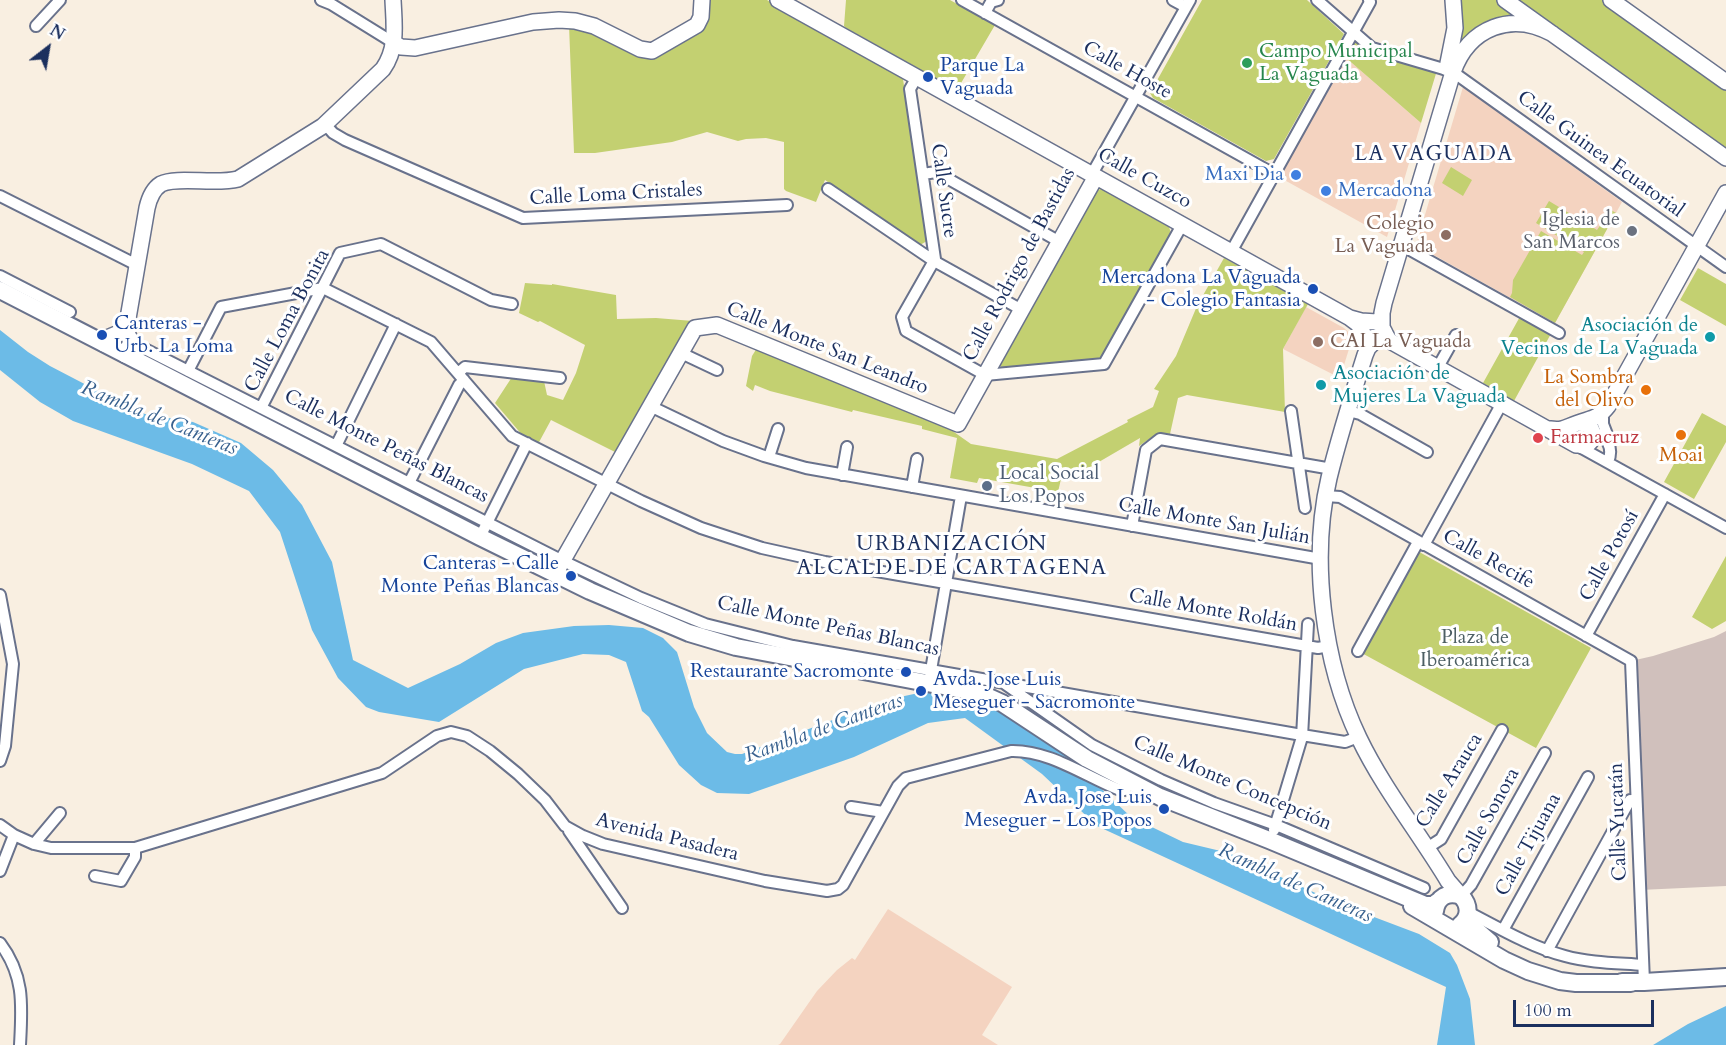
<!DOCTYPE html>
<meta charset="utf-8">
<style>
body{margin:0}
#map{position:relative;width:1726px;height:1045px;overflow:hidden;background:#f9efe1;font-family:Cardo,serif}
canvas{display:block}
.north{position:absolute;left:18px;top:18px;width:60px;height:60px;-webkit-text-stroke:4px #fff;paint-order:stroke;rotate:31deg;font-size:16px;font-weight:700;line-height:24px;text-align:center;color:#1b2f5e}
.north::after{content:'';display:block;margin:auto;width:21px;height:27px;background:#1b2f5e;clip-path:polygon(50% 0,100% 100%,50% 72%,0 100%)}
.scale{position:absolute;left:1513px;top:1000px;width:141px;height:27px;box-sizing:border-box;border:3px solid #1b2f5e;border-top:0;padding-left:8px;font-size:18px;line-height:21px;white-space:nowrap;color:#1b2f5e;-webkit-text-stroke:4px #fff;paint-order:stroke}
</style>
<div id="map">
<canvas width="1726" height="1045"></canvas>
<div class="north">N</div>
<div class="scale">100 m</div>
</div>
<script>
const c = document.querySelector('canvas').getContext('2d');
c.lineJoin = 'round';
function paint(path, color) {
  c.fillStyle = color;
  c.fill(path, 'evenodd');
}
function stroke(path, color, width, dash) {
  c.strokeStyle = color;
  c.lineWidth = width;
  c.lineCap = dash ? 'butt' : 'round';
  c.setLineDash(dash || []);
  c.stroke(path);
}
function drawText(font, color, halo, rows, align = 'center') {
  c.font = font + ' Cardo,serif';
  c.lineWidth = 6;
  c.setLineDash([]);
  c.textBaseline = 'middle';
  c.strokeStyle = halo;
  c.fillStyle = color;
  for (const [text, x, y, turn = 0] of rows) {
    c.save();
    c.translate(x, y);
    c.rotate((+turn || 0) * Math.PI / 180);
    c.textAlign = isNaN(turn) ? turn : align;
    if (halo) c.strokeText(text, 0, 0);
    c.fillText(text, 0, 0);
    c.restore();
  }
}
paint(new Path2D(`
 M1345 57 1421 123 1387 237 1279 177Z
 M1463 87 1622 202 1555 323 1416 245Z
 M1306 307 1344 328 1353 336 1340 378 1283 349Z
 M888 909 1012 987 982 1035 998 1045H778L780 1044 817 991 837 970 852 958 855 960Z`), '#f4d3c0');
paint(new Path2D(`
 M1726 631V886L1640 890 1631 661 1653 656 1714 637Z`), '#d0c0bc');
paint(new Path2D(`
 M706 0H767L836 39V41L903 79 927 241 920 245 825 180 816 202 786 191 784 189V142L766 138 746 139 738 141 707 132 672 142 595 153H574L569 25H575L638 53 693 33Z
 M846 0H950L995 25 957 90 846 28 844 26Z
 M1202 0H1307L1344 34 1274 159 1266 161 1153 98 1150 93Z
 M1453 0H1611L1726 82V158L1530 24 1463 41 1457 37Z
 M1358 35 1372 48 1438 67 1421 123 1345 57Z
 M1451 167 1472 180 1463 196 1442 183Z
 M1101 189 1169 227 1171 233 1100 359 1001 368 999 361 1093 191Z
 M1549 201 1597 230 1611 210 1616 213 1555 323 1510 297 1512 293 1513 280 1541 231 1582 255 1584 252 1536 223Z
 M1224 258 1308 304 1283 349 1285 412 1187 395 1178 398 1170 434 1158 433 1139 446 1140 438 1092 466 1061 479 1058 492 979 478 977 483 950 478 957 438 922 429V426L853 410 852 412 770 391 755 385 753 391 746 386 752 356 757 348 937 420 971 444 1057 459 1128 422 1127 420 1153 407 1159 391 1154 389 1176 356 1197 306Z
 M1698 268 1726 284V326L1680 300Z
 M525 283 552 285V284L616 295 617 319 656 318 693 321 617 453 551 420 538 444 523 436 495 403 512 377 544 381 547 395 563 400 576 373 585 345 540 321 538 322 519 313Z
 M1522 313 1553 330 1514 401 1483 383Z
 M1702 413 1726 426V442L1694 499 1664 482Z
 M1414 549 1591 648 1536 748 1358 651Z
 M1726 556V621L1712 629 1692 617Z`), '#c3d071');
paint(new Path2D(`
 M0 330 28 352 50 366 121 403 145 414 193 422 241 443 273 470 302 505 332 562 353 660 408 688 460 664 496 643 523 633 574 626 609 625 643 628 663 638 677 652 694 707 707 733 727 752 735 754H742L886 700 951 686 1034 725 1131 817 1183 842 1229 853 1337 903 1419 934 1450 953 1457 965 1470 999 1475 1045H1437L1446 987 1097 826 1042 774 965 718 928 723 854 757 749 794 717 793 701 785 679 765 649 717 642 711 626 662 609 655 583 654 524 669 439 722 379 712 366 707 338 678 312 630 280 532 249 491 192 464 73 421 40 402 0 370Z
 M1726 1006V1045H1653L1688 1024Z`), '#6cbbe7');
const street = new Path2D(`
 M321 0 331 4 394 43
 M962 0 1274 174
 M1173 0 1186 7
 M1317 0 1372 48 1447 70
 M985 13 991 2 998 0
 M36 26 60 0
 M1453 72 1726 267
 M917 77 910 89 935 259 902 317 906 331 985 375 1104 364 1182 225
 M325 124 333 133 345 140 523 218 787 205
 M923 174 936 172 1060 242
 M1092 174 1190 0
 M828 189 934 261 1022 310
 M0 196 137 265
 M1401 245 1559 333
 M1231 252 1370 2 1369 0
 M0 276 70 312
 M131 342 561 560 641 598 705 624 793 646 1302 735 1345 742 1358 737
 M681 353 717 370
 M1438 367 1456 335
 M188 371 221 307 323 288 431 342 512 436 641 501 701 528 762 548 825 562 1318 648 1329 646
 M458 373 465 367 560 378
 M650 406 723 441 764 456 806 468 1321 559
 M261 408 340 253 381 244 491 300 512 304
 M1291 411 1305 508
 M1348 411 1360 414 1427 452
 M1603 418V424L1610 442
 M1593 432C1607 437 1614 447 1608 462
 M1576 445 1726 528
 M336 446 396 324
 M769 457 778 429
 M842 475 847 447
 M409 483 459 385 464 380
 M912 487 917 459
 M1326 496 1340 497 1631 661 1644 982
 M1132 526 1146 450 1160 439 1332 469
 M480 537 527 443
 M1424 545 1502 403
 M0 595 13 664 5 746 0 761
 M1586 636 1665 494
 M1358 651 1418 542
 M930 676 961 496
 M1005 684 1092 745 1161 780 1214 803 1276 825 1424 888
 M851 807 883 812
 M0 825 14 835 34 844 51 848H135L382 773 437 736 451 732 467 736 490 751 518 774 545 800 565 826 583 836 603 844 765 881 827 891 838 889 843 885 898 786 906 778 1011 751C1050 750 1086 777 1120 790H1125L1130 783
 M1274 830 1302 737 1308 624
 M569 831 622 908
 M34 844 60 813
 M1427 848 1441 839 1502 730
 M0 871 14 835
 M95 876 121 881 135 857V848
 M1461 896 1471 885 1545 753
 M1468 912C1499 928 1531 947 1565 956 1590 963 1617 963 1643 965
 M1503 930 1588 777
 M0 943C25 976 22 1006 20 1045
 M1547 951 1630 800`);
const secondary = new Path2D(`
 M778 0 1350 318 1361 321 1377 322C1384 326 1384 335 1390 341L1576 445
 M1505 0 1726 158
 M1611 0 1726 82
 M394 43 401 47 415 48 533 22 559 20 575 21 594 26 640 49 652 51 697 25 701 17 702 0
 M1447 68 1455 28 1453 0
 M1350 318 1358 324 1366 339 1375 341 1382 335V313L1384 303 1453 72C1469 27 1512 11 1553 34
 M126 330 147 208C149 199 153 189 161 184 177 176 216 185 238 179L323 126 383 69C398 48 394 24 393 0
 M1375 341 1368 348 1365 355C1352 396 1339 437 1329 478 1310 559 1323 663 1359 738 1383 788 1419 833 1448 881L1461 896
 M104 344 107 338 126 330
 M125 355 131 342 126 330
 M1550 429C1564 431 1566 427 1578 423 1592 418 1598 419 1608 406L1726 193
 M1571 440C1584 454 1600 440 1589 425L1579 423
 M555 574 695 328 717 325 958 424 1094 180 1092 174`);
const primary = new Path2D(`
 M0 290 480 537 590 591 689 633 736 647 980 693 1002 703 1087 759 1160 797 1269 840 1425 905H1434L1437 902
 M1412 906 1504 960 1528 971 1560 981 1576 983H1631
 M1435 911C1437 897 1448 891 1461 896 1470 905 1470 917 1460 925
 M1467 917 1474 928 1490 942
 M1622 982H1644L1726 977`);
stroke(street, '#69728c', 14);
stroke(secondary, '#69728c', 18);
stroke(primary, '#69728c', 20);
stroke(street, '#fff', 10);
stroke(secondary, '#fff', 15);
stroke(primary, '#fff', 16);
for (const [x, y, r, color] of [
 [1247,63,6,"#2e9e5b"],
 [928,77,6,"#1a4fb4"],
 [1296,175,6,"#3f7fe0"],
 [1326,191,6,"#3f7fe0"],
 [1632,231,6,"#6b7280"],
 [1446,235,6,"#8d6e63"],
 [1313,289,6,"#1a4fb4"],
 [102,335,6,"#1a4fb4"],
 [1710,337,6,"#0f9aa8"],
 [1318,342,6,"#8d6e63"],
 [1321,385,6,"#0f9aa8"],
 [1646,390,6,"#e8710a"],
 [1681,435,6,"#e8710a"],
 [1538,438,6,"#e0444e"],
 [987,486,6,"#5c6f8a"],
 [571,576,6,"#1a4fb4"],
 [906,672,6,"#1a4fb4"],
 [921,691,6,"#1a4fb4"],
 [1164,809,6,"#1a4fb4"]
]) {
  const dot = new Path2D();
  dot.arc(x, y, r, 0, 2 * Math.PI);
  c.fillStyle = color;
  c.fill(dot);
  stroke(dot, '#fff', 2);
}
drawText('20px', '#27864d', '#fff', [
 ["Campo Municipal",1259,52],
 ["La Vaguada",1259,75]
], 'left');
drawText('20px', '#164399', '#fff', [
 ["Parque La",940,66,"left"],
 ["Vaguada",940,89,"left"],
 ["Mercadona La Vaguada",1301,278],
 ["- Colegio Fantasia",1301,301],
 ["Canteras -",114,324,"left"],
 ["Urb. La Loma",114,347,"left"],
 ["Canteras - Calle",559,564],
 ["Monte Peñas Blancas",559,587],
 ["Restaurante Sacromonte",894,672],
 ["Avda. Jose Luis",933,680,"left"],
 ["Meseguer - Sacromonte",933,703,"left"],
 ["Avda. Jose Luis",1152,798],
 ["Meseguer - Los Popos",1152,821]
], 'right');
drawText('20px', '#1b2f5e', '#fff', [
 ["Calle Hoste",1127,71,29],
 ["Calle Guinea Ecuatorial",1600,155,36],
 ["Calle Cuzco",1144,179,29],
 ["Calle Sucre",943,191,82],
 ["Calle Loma Cristales",616,195,-3],
 ["Calle Rodrigo de Bastidas",1020,265,-62],
 ["Calle Loma Bonita",288,321,-62],
 ["Calle Monte San Leandro",827,349,22],
 ["Calle Monte Peñas Blancas",386,447,27],
 ["Calle Monte San Julián",1214,522,10],
 ["Calle Potosí",1610,556,-61],
 ["Calle Recife",1488,560,29],
 ["Calle Monte Roldán",1213,611,10],
 ["Calle Monte Peñas Blancas",828,627,12],
 ["Calle Arauca",1450,781,-58],
 ["Calle Monte Concepción",1232,784,23],
 ["Calle Sonora",1489,817,-61],
 ["Calle Yucatán",1619,822,-92],
 ["Avenida Pasadera",667,838,14],
 ["Calle Tijuana",1529,845,-61]
]);
drawText('20px', '#366cbe', '#fff', [
 ["Maxi Dia",1284,175],
 ["Mercadona",1338,191,"left"]
], 'right');
drawText('20px', '#5b616d', '#fff', [
 ["Iglesia de",1620,220],
 ["San Marcos",1620,243]
], 'right');
drawText('20px', '#785e54', '#fff', [
 ["Colegio",1434,224],
 ["La Vaguada",1434,247],
 ["CAI La Vaguada",1330,342,"left"]
], 'right');
drawText('20px', '#0d838f', '#fff', [
 ["Asociación de",1698,326],
 ["Vecinos de La Vaguada",1698,349],
 ["Asociación de",1333,374,"left"],
 ["Mujeres La Vaguada",1333,397,"left"]
], 'right');
drawText('20px', '#c56008', '#fff', [
 ["La Sombra",1634,378],
 ["del Olivo",1634,401],
 ["Moai",1681,456,"center"]
], 'right');
drawText('20px', '#be3a42', '#fff', [
 ["Farmacruz",1550,438]
], 'left');
drawText('20px', '#4e5e75', '#fff', [
 ["Local Social",999,474],
 ["Los Popos",999,497]
], 'left');
drawText('20px', '#4d5f64', '#fff', [
 ["Plaza de",1475,638],
 ["Iberoamérica",1475,661]
]);
c.letterSpacing = '1.5px';
drawText('21px', '#1b2f5e', '#fff', [
 ["LA VAGUADA",1434,155],
 ["URBANIZACIÓN",952,545],
 ["ALCALDE DE CARTAGENA",952,569]
]);
c.letterSpacing = '0px';
drawText('italic 21px', '#37608e', '#fff', [
 ["Rambla de Canteras",159,419,22],
 ["Rambla de Canteras",824,729,-20],
 ["Rambla de Canteras",1295,884,24]
]);
</script>
